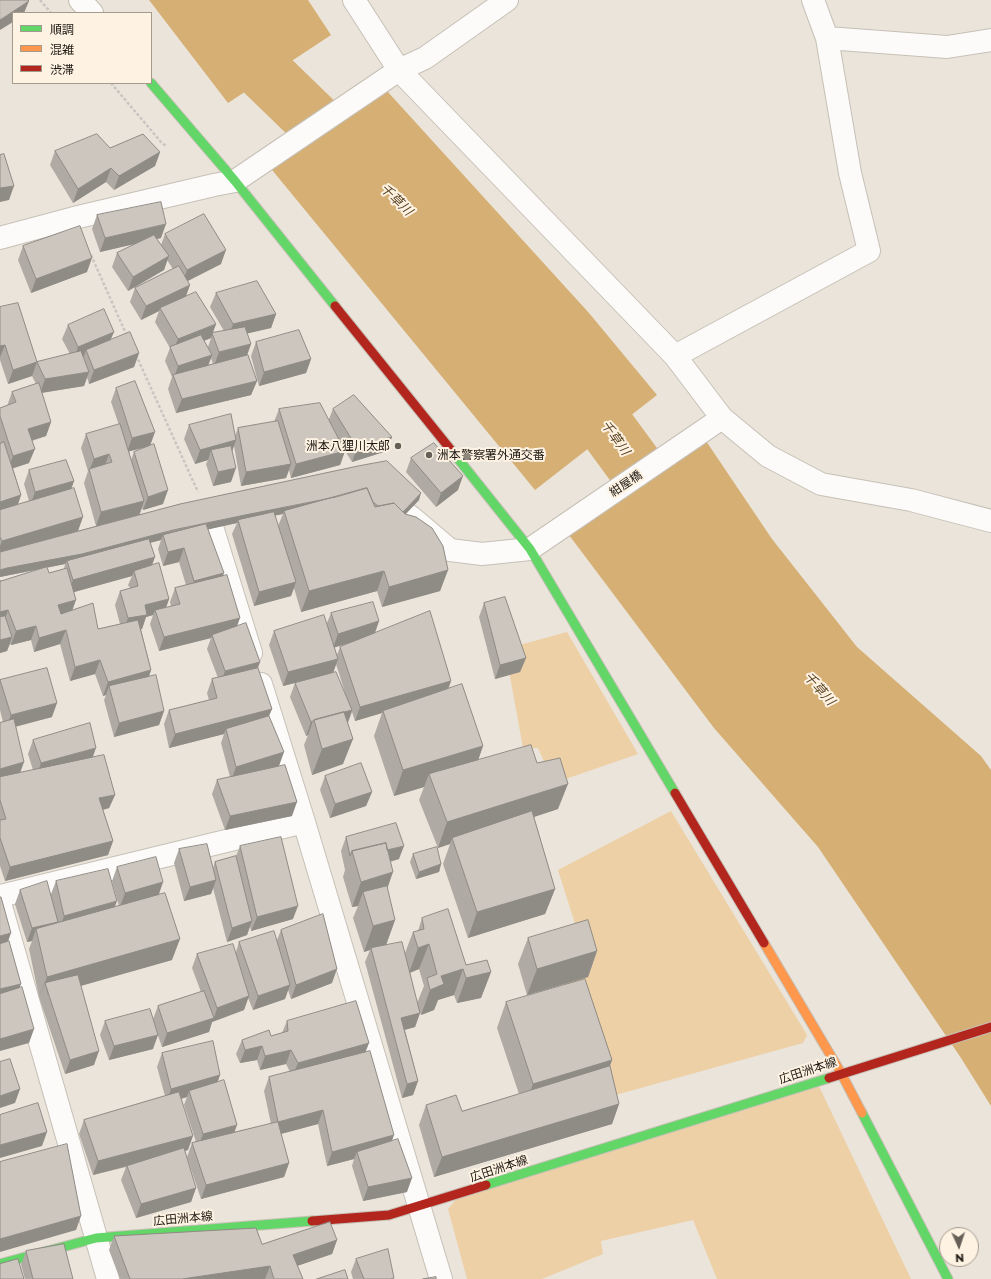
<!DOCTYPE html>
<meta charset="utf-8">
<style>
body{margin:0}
#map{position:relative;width:991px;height:1279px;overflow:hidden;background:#ebe4da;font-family:Montserrat,"Noto Sans JP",sans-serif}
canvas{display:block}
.legend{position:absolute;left:12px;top:12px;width:140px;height:72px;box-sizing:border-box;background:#fef2e3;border:1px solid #a49b8f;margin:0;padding:5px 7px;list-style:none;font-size:12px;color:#1e1912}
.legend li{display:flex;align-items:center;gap:8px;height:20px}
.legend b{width:20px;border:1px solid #a49b8f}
.north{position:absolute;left:939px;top:1227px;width:40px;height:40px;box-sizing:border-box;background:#fef2e3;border:1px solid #a49b8f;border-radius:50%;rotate:177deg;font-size:11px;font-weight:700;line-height:16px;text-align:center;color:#1e1912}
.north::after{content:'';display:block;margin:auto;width:14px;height:18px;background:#666058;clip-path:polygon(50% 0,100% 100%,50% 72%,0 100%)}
</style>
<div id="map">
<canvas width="991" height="1279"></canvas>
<ul class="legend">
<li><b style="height:5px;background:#63d668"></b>順調</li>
<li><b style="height:5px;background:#ff974d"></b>混雑</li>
<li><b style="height:5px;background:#b3261e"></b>渋滞</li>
</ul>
<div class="north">N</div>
</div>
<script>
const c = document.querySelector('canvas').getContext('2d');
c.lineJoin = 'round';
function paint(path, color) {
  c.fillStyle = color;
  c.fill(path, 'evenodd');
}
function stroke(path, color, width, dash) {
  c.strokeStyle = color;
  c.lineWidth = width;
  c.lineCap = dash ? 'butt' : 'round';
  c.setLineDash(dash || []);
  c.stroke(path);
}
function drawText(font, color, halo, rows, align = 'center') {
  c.font = font + ' Montserrat,"Noto Sans JP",sans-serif';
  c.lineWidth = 4;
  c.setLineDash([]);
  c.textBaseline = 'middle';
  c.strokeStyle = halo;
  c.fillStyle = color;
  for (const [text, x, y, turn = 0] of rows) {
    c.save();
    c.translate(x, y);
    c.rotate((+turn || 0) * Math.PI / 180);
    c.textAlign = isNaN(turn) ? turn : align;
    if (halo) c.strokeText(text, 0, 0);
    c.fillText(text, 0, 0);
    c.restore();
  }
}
paint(new Path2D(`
 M567 632 638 754 554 783 538 748H523L505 649Z
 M671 811 807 1035 803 1043 601 1099 557 961 584 952 558 870Z
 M817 1082 911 1279H717L693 1220 601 1241 603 1254 542 1279H467L448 1209 464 1190Z`), '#edd0a6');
paint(new Path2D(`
 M149 0H308L331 35 228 103Z
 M387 91 589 313 657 395 535 490 268 165Z
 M704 438 772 539 857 647 981 756 991 770V1106L961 1058 818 847 714 728 566 531Z`), '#d5af74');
stroke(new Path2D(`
 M196 0 208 18 367 172
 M561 369 574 383 681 529`), '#d5af74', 57);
const street = new Path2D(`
 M80 0 92 13
 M354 0 399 70 675 356 722 418 768 456 821 484 911 500 991 521
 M827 38 947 47 991 40
 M0 238 74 218 214 185 235 181 399 70 425 58 507 0
 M675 356 869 251 850 173 827 38 813 0
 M382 497 411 517 450 550 482 554 530 549 722 418
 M209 517 251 653
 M261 684 304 822 441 1279
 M0 896 304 822
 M0 903 108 1279`);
const fast = new Path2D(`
 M151 83 235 181 335 306
 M455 455 530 549 675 793
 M862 1113 948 1279
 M486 1185 829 1078
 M0 1264 96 1238 312 1221`);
const slow = new Path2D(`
 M764 943 841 1073 862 1113`);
const jam = new Path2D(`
 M335 306 455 455
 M675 793 764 943
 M829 1078 991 1027
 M312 1221 389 1215 486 1185`);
stroke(street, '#c6c0b7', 24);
stroke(fast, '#c6c0b7', 11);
stroke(slow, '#c6c0b7', 11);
stroke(jam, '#c6c0b7', 11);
stroke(new Path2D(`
 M40 0 51 13
 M111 83 161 142 166 146
 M91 255 127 336
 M136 355 198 492`), '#c8c5c2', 2.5, [3, 2]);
stroke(street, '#fcfbf9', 22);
stroke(fast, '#63d668', 9);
stroke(slow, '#ff974d', 9);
stroke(jam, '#b3261e', 9);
paint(new Path2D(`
 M110 148 160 152 155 166 114 190 106 182 73 203 50 165 55 151Z
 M97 215 161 238 156 239 161 245 165 234 221 264 187 281 190 285 185 296 216 324 212 333 224 331 210 307 216 293 276 314 271 328 247 333 251 344 247 355 257 381 251 395 176 413 168 389 172 377 165 361 170 348 155 322 159 311 141 320 130 302 135 288 173 269 167 260 164 270 128 291 112 267 117 253 137 243 100 252 92 229ZM211 338 208 347 204 341ZM211 358 213 364 208 365Z
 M23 246 87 272 31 293 18 260Z
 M0 307 37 362 70 354 62 339 68 325 111 340 139 353 134 367 89 384 87 377 84 386 42 393 51 422 46 436 32 441 29 463 13 468 21 495 18 505 29 501 24 484 29 470 74 481 71 489 78 531 96 526 84 483 88 471 81 448 86 434 119 425 111 402 116 388 150 446 163 504 143 510 142 508 140 514 419 500 405 515 448 570 440 591 382 607 377 591 301 612 294 588 291 596 254 606 232 534 237 523 208 529 237 626 260 662 257 668 272 709 269 716 279 766 292 816 225 830 212 794 217 780 230 777 221 743 224 734 169 748 164 724 169 710 209 700 207 693 212 679 218 678 207 649 211 638 159 651 150 624 153 615 146 617 142 629H141L151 670 149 677 164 711 159 725 114 737 104 700 106 695 103 696 95 674 70 681 60 644 34 652 31 640 11 645 10 644 7 651 0 653V580V581L49 573 64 569 65 564 0 577V408L7 406 12 392 36 384 32 376 8 384 0 360ZM150 446 134 452 131 460 129 451ZM283 514 278 526 275 515ZM161 540 158 549 163 566 179 562 186 585 175 588 170 602 171 606 166 608 169 599 152 565 150 543ZM132 576 128 585 130 588 120 591 115 605 120 624 98 629 72 610 74 592Z
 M256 342 311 359 306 373 259 386 251 356Z
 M279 409 329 419 333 409 387 451 352 462 345 451 340 465 291 478 289 470 286 478 241 486 234 446 232 452 231 482 213 486 206 464 208 460 195 464 184 439 189 425 235 436 238 428 274 422Z
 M411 458 458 490 436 507 406 472Z
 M484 603 526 658 520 672 495 679 479 617Z
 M331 613 379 621 375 633 451 681 448 689 483 746 478 760 537 763 558 809 534 817 555 889 545 914 468 938 443 864 450 844 438 848 419 800 424 787 394 796 374 736 382 713 355 721 352 712 348 723 343 764 312 775 304 745 308 735 306 736 290 697 295 683 283 686 269 645 274 631 327 623ZM353 642 340 647 337 655 334 647ZM336 664 347 699 333 673Z
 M0 680 52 717 15 727 20 773 33 770 28 754 33 740 93 757 115 795 109 808 103 810 113 841 108 855 5 881 0 866V723L3 722 0 710Z
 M325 776 372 792 366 806 330 818 320 790Z
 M346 837 399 859 390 862 387 888 395 920 386 945 405 953 413 932 418 931 422 918 466 965 491 972 481 998 457 1003 454 995 438 1000 434 1010 421 1015 419 1009 420 1013 415 1027 405 1030 418 1081 413 1095 402 1098 365 962 370 950 364 952 353 918 358 906 352 907 343 877 345 870 341 851ZM419 969 424 986 417 1003 410 973Z
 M240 846 293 919 251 931 250 926 247 935 227 942 213 888 211 894 184 901 174 863 179 849 213 868 215 862 236 856Z
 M413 854 441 864 439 872 416 879 410 862Z
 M117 867 163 882 159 894 172 960 81 986 94 1065 65 1074 39 997 29 949 32 941 27 942 15 904 20 890 51 894 56 881 115 907 119 906 112 881Z
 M281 930 332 983 291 999 288 990 285 999 253 1010 248 998 244 1010 212 1022 209 1032 162 1047 155 1027 153 1049 109 1060 100 1035 105 1021 153 1019 158 1006 201 992 192 968 197 954 236 952 239 942 277 940Z
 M528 938 597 951 588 977 527 995 518 964Z
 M506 1002 612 1060 610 1066 619 1104 612 1124 434 1177 419 1125 426 1105 462 1111 519 1094 497 1028Z
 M287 1021 366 1052 392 1141 407 1192 363 1201 352 1166 354 1159 327 1166 318 1124 281 1134 289 1163 284 1177 201 1199 187 1157 192 1143 196 1142 184 1105 187 1097 181 1099 188 1150 185 1151 196 1188 191 1202 136 1218 121 1180 126 1167 93 1175 79 1134 84 1120 165 1096 157 1067 162 1053 220 1075 217 1083 234 1132 271 1124 264 1091 269 1077 290 1072 286 1064 260 1070 257 1060 240 1063 236 1054 242 1040 271 1036 282 1033Z
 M114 1236 262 1244 337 1240 332 1254 297 1266 303 1279H120L109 1250Z
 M26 1251 73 1279H25L21 1265Z
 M356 1259 394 1278 393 1279H353L351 1272Z`), '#afaaa3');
paint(new Path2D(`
 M29 1 24 13H13V22L0 30V20Z
 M160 152 155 166 114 190 119 176Z
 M111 168 106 182 73 203 78 189Z
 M14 186 9 200 0 202V188Z
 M166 224 161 238 100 252 105 238Z
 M226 250 221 264 182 284 187 270Z
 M169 256 164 270 128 291 133 277Z
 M92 258 87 272 31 293 36 279Z
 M190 285 185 299 160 308 159 311 141 320 146 306Z
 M276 314 271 328 228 338 233 324Z
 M216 324 211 338 172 353 178 339Z
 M114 332 108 346 86 350 84 356 73 361 78 347Z
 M251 344 246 358 214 366 219 352Z
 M5 345 0 357V346Z
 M139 353 134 367 89 384 94 370Z
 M212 355 207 369 174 378 178 366Z
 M311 359 306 373 259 386 264 372Z
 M37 362 32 376 8 384 13 370Z
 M89 372 84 386 40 393 45 379Z
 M257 381 251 395 176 413 182 399Z
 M51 422 46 436 23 443 28 429Z
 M155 432 150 446 127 452 132 438Z
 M392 437 387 451 352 462 357 448Z
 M236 440 231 454 211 450 208 460 195 464 200 450Z
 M35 449 29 463 8 470 13 456Z
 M345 451 340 465 291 478 296 464Z
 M109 454 104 468 89 471 94 459Z
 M291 464 286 478 241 486 246 472Z
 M236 468 231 482 213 486 218 472Z
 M463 476 458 490 436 507 441 493Z
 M74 481 69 495 30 506 35 492Z
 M168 490 163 504 143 510 148 497Z
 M421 493 419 500 394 526 397 519Z
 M21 495 16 509 0 514V502Z
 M347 495 284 511 283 514 238 523V520L237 523 170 538 163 535 161 540 79 561H67L65 564 0 577V570L7 568 245 515Z
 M144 501 139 515 96 526 101 512Z
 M83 517 78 531 0 554V546L2 541Z
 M184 548 179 562 163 566 168 552Z
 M155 557 150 571H134L132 576 67 594 73 580Z
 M448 570 440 591 382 607 389 587Z
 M384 571 377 591 301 612 309 591Z
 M224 573 219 587 189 595 194 581Z
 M296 582 291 596 254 606 259 592Z
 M169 599 164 613 155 610 153 615 146 617 142 629 123 632 128 618 145 605Z
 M76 600 71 614 53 619 58 605Z
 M8 610 3 624 0 625V612Z
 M240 618 235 632 212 635 211 638 159 651 164 637Z
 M379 621 374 635 333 648 338 634Z
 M36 626 31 640 11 645 16 631Z
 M66 630 60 644 34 652 39 638Z
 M12 637 7 651 0 653V640Z
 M526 658 520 672 495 679 500 665Z
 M338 659 333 673 283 686 288 672Z
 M100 660 95 674 70 681 75 667Z
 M260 662 255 676 220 685 225 671Z
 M151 670 146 684 109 686 106 695 103 696 108 682Z
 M451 681 446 695 383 711 382 713 355 721 360 707Z
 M57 703 52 717 6 729 11 715Z
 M272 709 266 722 226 729 224 734 169 748 175 734Z
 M352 710 347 724 314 721Z
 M164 711 159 725 114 737 119 723Z
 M313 721 308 735 306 736 311 722Z
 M353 739 343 764 312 775 322 749Z
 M483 746 474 772 429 774 424 787 394 796 403 770Z
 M96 748 91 762 36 777 41 763Z
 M284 752 279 766 231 781 236 767Z
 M24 762 19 776 0 781V769Z
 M568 784 558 809 454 843 452 838 450 844 438 848 447 822Z
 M372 792 366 806 330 818 335 804Z
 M115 795 109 808 94 812 99 798Z
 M297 802 292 816 225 830 230 816Z
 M113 841 108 855 5 881 10 867Z
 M404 846 399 859 358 870 354 858Z
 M441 864 439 872 416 879 419 872Z
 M393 872 384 898 363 892 358 906 352 907 361 882Z
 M216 880 211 894 184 901 190 887Z
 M163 882 158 896 120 907 125 893Z
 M555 889 545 914 468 938 477 912Z
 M117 901 112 915 59 930 64 916Z
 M298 906 293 919 251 931 257 917Z
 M395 920 386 945 371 948 370 950 364 952 373 926Z
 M252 921 247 935 227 942 232 928Z
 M58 922 53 936 36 929 32 941 27 942 32 928Z
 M11 933 6 947 0 949V936Z
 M180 939 172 960 48 995 45 983 39 997 47 977Z
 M429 944 419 969 409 973 418 948Z
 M597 951 588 977 527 995 537 969Z
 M337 969 332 983 291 999 296 985Z
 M463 969 454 995 438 1000 434 1010 421 1015 430 990 441 976Z
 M491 972 481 998 457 1003 466 978Z
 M21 984 16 997 0 1001V989Z
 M290 985 285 999 253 1010 258 996Z
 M249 996 244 1010 212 1022 209 1032 162 1047 167 1033 214 1018 217 1008Z
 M420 1013 415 1027 396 1032 401 1018Z
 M34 1029 29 1043 0 1051V1039Z
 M158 1035 153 1049 109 1060 114 1046Z
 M369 1043 364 1056 292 1077 298 1063Z
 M262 1046 257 1060 240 1063 245 1050Z
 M291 1050 286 1064 260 1070 265 1056Z
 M99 1051 94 1065 65 1074 70 1060Z
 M612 1060 602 1086 524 1110 533 1084Z
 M220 1075 215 1089 189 1091 187 1097 166 1103 171 1089Z
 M418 1081 413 1095 402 1098 407 1084Z
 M20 1089 15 1103 0 1108V1096Z
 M619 1104 612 1124 434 1177 442 1157Z
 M323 1110 318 1124 273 1136 278 1122Z
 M237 1125 232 1139 198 1148 203 1134Z
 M47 1132 42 1146 0 1158V1145Z
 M394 1135 389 1149 357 1152 354 1159 327 1166 332 1152Z
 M193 1136 188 1150 93 1175 98 1161Z
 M289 1163 284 1177 201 1199 206 1185Z
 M412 1178 407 1192 363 1201 368 1187Z
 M196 1188 191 1202 136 1218 141 1204Z
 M81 1216 76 1230 0 1252V1239Z
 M337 1240 332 1254 288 1269 293 1255Z
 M270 1266 265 1279H182Z`), '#8f8b85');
const building = new Path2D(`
 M0 0H28L29 1 0 20Z
 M97 134 110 148 143 134 160 152 119 176 111 168 78 189 55 151Z
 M4 154 14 186 0 188V155Z
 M161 202 166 224 105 238 97 215Z
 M204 214 226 250 187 270 165 234Z
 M80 226 92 258 36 279 23 246Z
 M154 235 169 256 133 277 117 253Z
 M179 266 190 285 146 306 135 288Z
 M257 281 276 314 233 324 216 293Z
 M196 292 216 324 178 339 160 308Z
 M18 303 37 362 13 370 5 345 0 346V307Z
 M104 309 114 332 78 347 68 325Z
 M245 327 251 344 219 352 212 333Z
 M299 330 311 359 264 372 256 342Z
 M130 332 139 353 94 370 86 350Z
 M201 335 212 355 178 366 170 347Z
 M81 351 89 372 45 379 37 362Z
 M248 355 257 381 182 399 173 375Z
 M135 381 155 432 132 438 116 388Z
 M39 383 51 422 28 429 35 449 13 456 0 416V408L16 402 12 392Z
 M354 395 392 437 357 448 333 409Z
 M320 403 345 451 296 464 279 409Z
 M231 414 236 440 200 450 189 425Z
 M278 421 291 464 246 472 238 428Z
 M120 424 144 501 101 512 89 469 112 462 109 454 94 459 86 434Z
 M4 442 21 495 0 502V444Z
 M434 443 463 476 441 493 411 458Z
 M154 444 168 490 148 497 134 452Z
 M231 446 236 468 218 472 211 450Z
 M66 460 74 481 35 492 29 470Z
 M387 461 421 493 403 512 394 503 378 506 373 502 367 488 336 497 245 515 173 530 82 554 7 568 0 570V552L180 504 358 466Z
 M74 488 83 517 2 541 0 537V510Z
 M367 488 375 507 394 503 405 514 416 517 432 528 443 546 448 570 389 587 384 571 309 591 284 511Z
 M274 512 296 582 259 592 238 520Z
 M206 524 224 573 194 581 184 548 168 552 163 535Z
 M149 539 155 557 73 580 67 561Z
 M159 563 169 599 145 605 147 615 128 618 120 591 138 586 134 571Z
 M47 567 49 573 67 568 76 600 58 605 61 614 93 603 98 629 138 620 151 670 108 682 100 660 75 667 66 630 39 638 36 626 16 631 8 610 0 612V580V581Z
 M227 575 240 618 164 637 155 610 180 604 175 588Z
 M505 597 526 658 500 665 484 603Z
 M373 602 379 621 338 634 331 613Z
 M430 611 451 681 360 707 340 647Z
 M324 615 338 659 288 672 274 631Z
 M5 616 12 637 0 640V617Z
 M246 623 260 662 225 671 212 635Z
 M47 668 57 703 11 715 0 680Z
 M258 668 272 709 175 734 169 710 217 698 212 679Z
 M336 672 352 710 314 720 313 721 311 722 295 683Z
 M156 675 164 711 119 723 109 686Z
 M462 684 483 746 403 770 383 711Z
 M344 712 353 739 322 749 314 720Z
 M269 716 284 752 236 767 226 729Z
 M14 719 24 762 0 769V723Z
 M90 723 96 748 41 763 33 740Z
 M531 745 537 763 560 758 568 784 447 822 429 774Z
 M104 755 115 795 99 798 113 841 10 867 0 838V820L6 819 0 800V777Z
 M361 763 372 792 335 804 325 776Z
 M285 765 297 802 230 816 217 780Z
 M532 811 555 889 477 912 452 838Z
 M396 823 404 846 387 850 386 843 352 851 350 856 346 837Z
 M281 837 298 906 257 917 240 846Z
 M386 843 393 872 361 882 352 851Z
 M207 844 216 880 190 887 179 849Z
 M437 847 441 864 419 872 413 854Z
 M236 856 252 921 232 928 215 862Z
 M156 857 163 882 125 893 117 867Z
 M108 869 117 901 64 916 56 881Z
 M47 881 58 922 32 928 20 890Z
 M387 886 395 920 373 926 363 892Z
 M165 893 180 939 47 977 36 929Z
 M0 897H1L11 933 0 936Z
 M448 909 466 965 487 960 491 972 466 978 463 969 441 976 444 984 430 990 427 978 437 974 429 944 418 948 413 932 424 929 422 918Z
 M323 914 337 969 296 985 281 930Z
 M588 920 597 951 537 969 528 938Z
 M274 931 290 985 258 996 239 942Z
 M9 941 21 984 0 989V944Z
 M402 942 420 1013 401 1018 418 1081 407 1084 371 948Z
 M233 944 249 996 217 1008 197 954Z
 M78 975 99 1051 70 1060 45 983Z
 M585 979 612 1060 533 1084 506 1002Z
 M22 987 34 1029 0 1039V994Z
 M204 991 214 1018 167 1033 158 1006Z
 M356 1001 369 1043 298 1063 291 1050 265 1056 262 1046 245 1050 242 1040 269 1030 271 1036 288 1031 287 1021Z
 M150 1009 158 1035 114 1046 105 1021Z
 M213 1041 220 1075 171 1089 162 1053Z
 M370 1051 394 1135 332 1152 323 1110 278 1122 269 1077Z
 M10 1059 20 1089 0 1096V1062Z
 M610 1066 619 1104 442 1157 426 1105 456 1095 462 1111Z
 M224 1080 237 1125 203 1134 189 1091Z
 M179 1092 193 1136 98 1161 84 1120Z
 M38 1103 47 1132 0 1145V1115Z
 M278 1122 289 1163 206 1185 192 1143Z
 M398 1139 412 1178 368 1187 357 1152Z
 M67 1144 81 1216 0 1239V1162Z
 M184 1148 196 1188 141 1204 127 1166Z
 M330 1222 337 1240 293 1255 303 1279H274L270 1266 182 1279H130L114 1236 256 1228 262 1244Z
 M64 1244 73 1279H33L26 1251Z
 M388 1249 394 1278 391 1279H364L356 1259Z
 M18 1259 24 1279H0V1264Z
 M345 1270 348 1279H317Z
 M436 1277V1279H423Z`);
paint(building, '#ccc6be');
stroke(building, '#8f8b85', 1);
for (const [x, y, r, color] of [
 [398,446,4,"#666058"],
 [429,455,4,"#666058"]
]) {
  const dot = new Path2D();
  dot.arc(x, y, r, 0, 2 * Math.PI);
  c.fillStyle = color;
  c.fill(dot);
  stroke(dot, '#fef2e3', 1.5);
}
drawText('12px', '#1e1912', '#fef2e3', [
 ["洲本八狸川太郎",390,446],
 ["洲本警察署外通交番",437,455,"left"]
], 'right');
drawText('12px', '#1e1912', '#fef2e3', [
 ["紺屋橋",626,484,-34],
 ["広田洲本線",808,1071,-18],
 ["広田洲本線",499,1169,-18],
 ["広田洲本線",183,1219,-5]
]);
drawText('italic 13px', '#5a4322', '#fef2e3', [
 ["千草川",396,200,44],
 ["千草川",615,438,54],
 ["千草川",819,689,48]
]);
</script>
